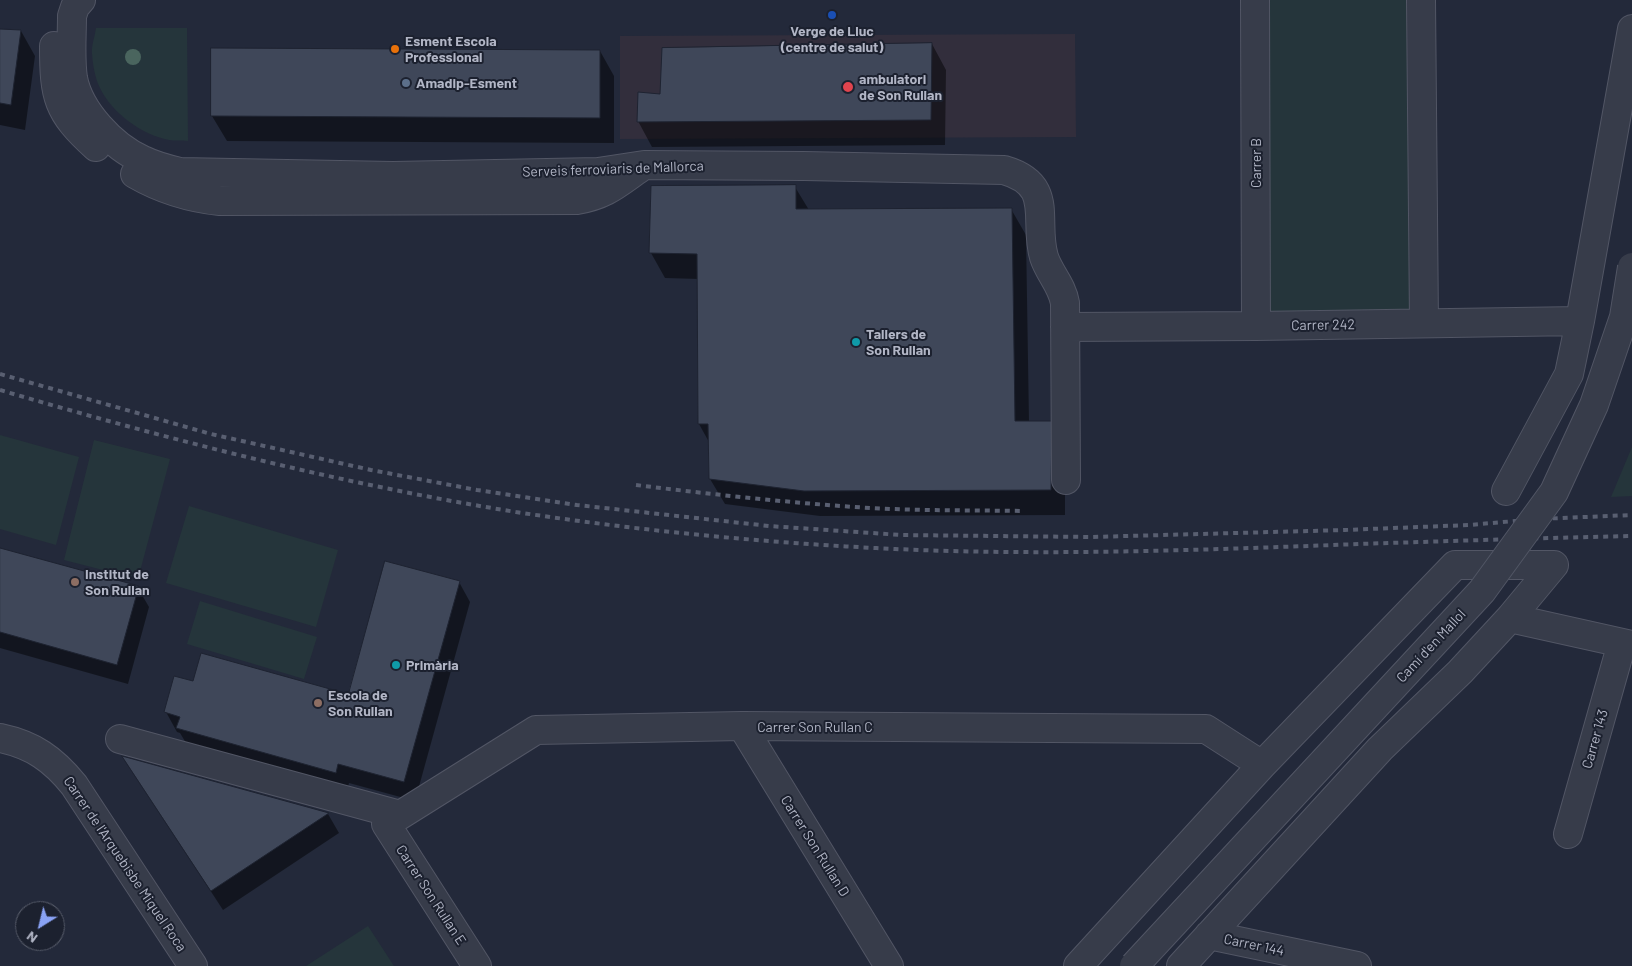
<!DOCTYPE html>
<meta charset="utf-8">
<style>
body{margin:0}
#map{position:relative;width:1632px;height:966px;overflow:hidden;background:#23293a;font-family:Barlow,sans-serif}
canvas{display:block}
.north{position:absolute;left:15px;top:901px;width:50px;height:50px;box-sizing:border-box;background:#1c212f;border:1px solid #585d6b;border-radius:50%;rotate:216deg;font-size:14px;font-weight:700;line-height:20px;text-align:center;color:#b2b6c6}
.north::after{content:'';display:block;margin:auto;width:18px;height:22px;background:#89a2f4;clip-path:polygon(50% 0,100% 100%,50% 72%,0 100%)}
</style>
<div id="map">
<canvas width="1632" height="966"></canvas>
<div class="north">N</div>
</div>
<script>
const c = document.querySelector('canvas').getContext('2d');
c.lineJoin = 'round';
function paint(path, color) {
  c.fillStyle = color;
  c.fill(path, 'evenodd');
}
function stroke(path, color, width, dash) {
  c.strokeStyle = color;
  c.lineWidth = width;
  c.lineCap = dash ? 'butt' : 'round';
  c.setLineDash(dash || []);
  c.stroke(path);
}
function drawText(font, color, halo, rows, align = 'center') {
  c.font = font + ' Barlow,sans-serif';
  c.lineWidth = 4;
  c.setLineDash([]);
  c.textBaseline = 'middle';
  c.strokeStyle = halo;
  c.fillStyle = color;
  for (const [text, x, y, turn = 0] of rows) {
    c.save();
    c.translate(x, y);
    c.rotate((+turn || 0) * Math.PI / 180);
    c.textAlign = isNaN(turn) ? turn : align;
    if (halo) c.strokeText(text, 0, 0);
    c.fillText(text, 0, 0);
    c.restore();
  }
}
paint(new Path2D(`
 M1075 34 1076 137 620 139V36Z`), '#322e3c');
paint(new Path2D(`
 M1255 0H1421L1424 323 1257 326Z
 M96 28H187L188 141C182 140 175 141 169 140 142 135 112 113 100 88 95 78 93 66 92 54 91 46 95 36 96 28Z
 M0 435 79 457 56 545 0 529Z
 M94 440 170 459 138 579 64 560Z
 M1632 447V496L1611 497Z
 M189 506 338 550 316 627 166 583Z
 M200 601 317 637 304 679 187 644Z
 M368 926 394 966H306Z`), '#25353b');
paint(new Path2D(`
 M0 30 21 31 35 56 25 130 0 125Z
 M932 44 946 70 945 145 652 147 638 121 661 95Z
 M600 51 614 76V143L227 141 212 116Z
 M795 187 809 210 1011 209 1026 235 1029 422H1051L1065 447V515L820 516 725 504 710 479 709 442 699 424V279L665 278 651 253Z
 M0 549 138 588 149 607 128 684 0 648Z
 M459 582 470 602 415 801 349 783 347 792 189 748 180 733 177 732 166 712 194 683 349 696Z
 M124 758 328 814 339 833 223 910Z`), '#0007');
const building = new Path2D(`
 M0 29 21 30 11 105 0 103Z
 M932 43 931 120 637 122 638 92 660 94 662 48Z
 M211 48 600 50V118L211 116Z
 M796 185V209L1012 208 1015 421H1052L1051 490 804 491 709 479 708 424H698L697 254 649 253 651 186Z
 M0 548 139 586 117 665 0 632Z
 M385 561 460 581 404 782 338 764 336 773 176 728 180 717 164 712 174 676 193 681 201 653 348 694Z
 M122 756 329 813 211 891Z`);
paint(building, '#3f4759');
stroke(building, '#1e2331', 1);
const minor = new Path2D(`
 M81 0 75 7 72 16C72 36 70 58 73 78 79 111 113 147 143 160 155 166 167 169 180 172L393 176 598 172 644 165 804 166 1004 170C1056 185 1033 220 1044 257 1049 273 1062 285 1065 303L1066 480
 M1255 0 1256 326
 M1421 0 1424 323
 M54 46C54 97 57 112 96 147
 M135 174C161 189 190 198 220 201L577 200C606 195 617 184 640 168
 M1065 327 1256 326 1580 321
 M1506 491 1569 374 1580 321 1632 29
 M1510 618 1632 645
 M742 726 889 966
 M0 738C33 745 53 759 74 785L193 966
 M120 739 400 815
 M1568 834 1622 643
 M1209 935 1357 966
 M477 966 386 824 536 730 742 726 1206 729 1262 765
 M1078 966 1262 765 1455 565H1554
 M1181 966 1380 749 1460 672 1510 618 1554 565`);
stroke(minor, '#525665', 30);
stroke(minor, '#373c4a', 28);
stroke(new Path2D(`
 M0 374 211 434 371 470 477 490 577 505 769 526 901 535 1091 537 1345 530 1469 525 1538 519 1632 515
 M0 390C170 440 341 484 516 512 641 531 768 543 895 549 1049 556 1204 550 1359 544 1450 541 1541 538 1632 536
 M636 485C709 494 782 502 855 507 911 511 967 510 1023 511`), '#595f71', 4, [5, 5]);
const minorBridge = new Path2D(`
 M1134 966 1482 591 1554 492 1594 405 1624 317 1632 267`);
stroke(minorBridge, '#525665', 30, []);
stroke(minorBridge, '#373c4a', 28);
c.fillStyle = '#4a655e';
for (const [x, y] of [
 [133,57]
]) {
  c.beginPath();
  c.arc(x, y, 8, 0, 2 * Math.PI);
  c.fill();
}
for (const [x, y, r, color] of [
 [832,15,5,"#1a4fb4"],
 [395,49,5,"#e8710a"],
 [406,83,5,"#5c6f8a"],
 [848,87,6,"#e0444e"],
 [856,342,5,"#0f9aa8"],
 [75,582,5,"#8d6e63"],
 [396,665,5,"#0f9aa8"],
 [318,703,5,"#8d6e63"]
]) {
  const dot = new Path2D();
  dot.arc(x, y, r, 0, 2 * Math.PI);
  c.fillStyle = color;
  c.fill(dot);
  stroke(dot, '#1c212f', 2);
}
drawText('bold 14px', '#b2b6c6', '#1c212f', [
 ["Verge de Lluc",832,31,"center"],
 ["(centre de salut)",832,47,"center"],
 ["Esment Escola",405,41],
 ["Professional",405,57],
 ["ambulatori",859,79],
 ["de Son Rullan",859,95],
 ["Amadip-Esment",416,83],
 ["Tallers de",866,334],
 ["Son Rullan",866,350],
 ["Institut de",85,574],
 ["Son Rullan",85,590],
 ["Primària",406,665],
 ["Escola de",328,695],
 ["Son Rullan",328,711]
], 'left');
drawText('14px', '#b2b6c6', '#1c212f', [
 ["Carrer B",1256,163,-90],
 ["Serveis ferroviaris de Mallorca",613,169,-2],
 ["Carrer 242",1323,325,-1],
 ["Camí d'en Mallol",1431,646,-47],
 ["Carrer Son Rullan C",815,727],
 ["Carrer 143",1595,739,-74],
 ["Carrer Son Rullan D",815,846,58],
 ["Carrer de l'Arquebisbe Miquel Roca",125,864,56],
 ["Carrer Son Rullan E",431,895,57],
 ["Carrer 144",1254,945,12]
]);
</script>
